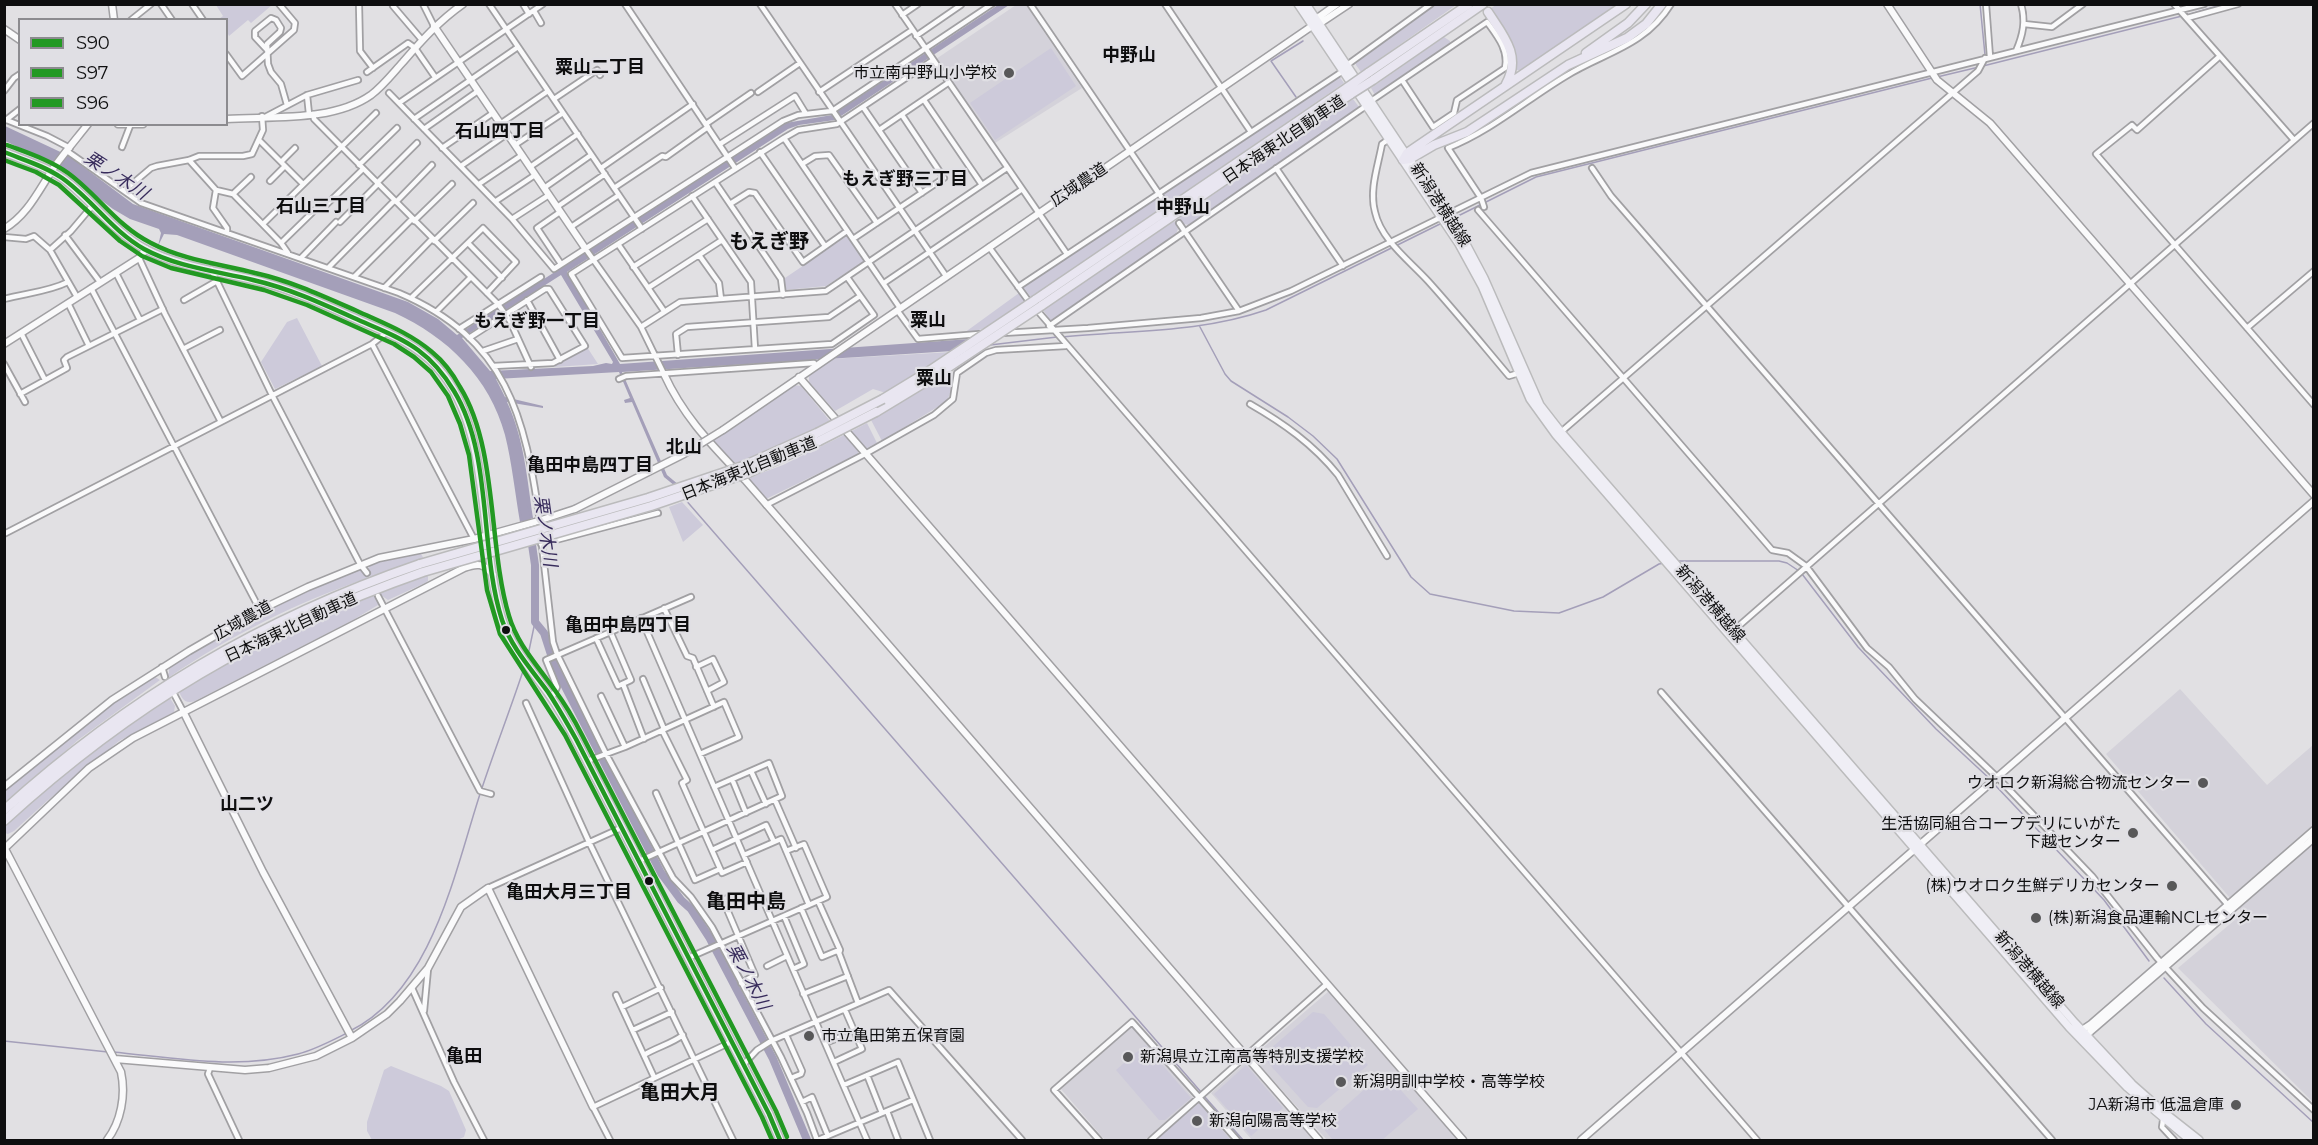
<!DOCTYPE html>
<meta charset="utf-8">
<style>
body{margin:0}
#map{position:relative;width:2318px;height:1145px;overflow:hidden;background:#e1e0e3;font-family:Montserrat,sans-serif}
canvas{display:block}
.frame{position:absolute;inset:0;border:6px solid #0e0e0f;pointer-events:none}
.legend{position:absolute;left:18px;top:18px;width:210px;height:108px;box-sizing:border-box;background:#e0dfe4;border:2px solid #8c8b8f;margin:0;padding:8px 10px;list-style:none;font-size:18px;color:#0e0e0f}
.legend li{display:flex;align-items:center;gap:12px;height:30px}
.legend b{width:30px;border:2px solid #8c8b8f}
</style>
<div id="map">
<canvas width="2318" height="1145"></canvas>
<div class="frame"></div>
<ul class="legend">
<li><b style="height:8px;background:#292"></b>S90</li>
<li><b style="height:8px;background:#292"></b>S97</li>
<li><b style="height:8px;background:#292"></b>S96</li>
</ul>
</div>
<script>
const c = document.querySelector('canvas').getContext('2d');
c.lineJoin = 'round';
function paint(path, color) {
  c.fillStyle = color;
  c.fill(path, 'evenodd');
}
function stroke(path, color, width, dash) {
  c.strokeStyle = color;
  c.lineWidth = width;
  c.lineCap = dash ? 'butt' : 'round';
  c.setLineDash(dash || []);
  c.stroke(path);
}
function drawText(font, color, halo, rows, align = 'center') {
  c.font = font + ' Montserrat,"Noto Sans JP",sans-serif';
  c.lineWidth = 4.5;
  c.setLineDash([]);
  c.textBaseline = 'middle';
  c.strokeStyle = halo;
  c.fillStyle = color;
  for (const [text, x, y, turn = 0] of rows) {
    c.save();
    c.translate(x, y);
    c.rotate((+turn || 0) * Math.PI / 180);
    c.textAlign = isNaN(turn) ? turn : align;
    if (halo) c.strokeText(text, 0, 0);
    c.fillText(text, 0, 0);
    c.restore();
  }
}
paint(new Path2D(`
 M1016 5H1026L1082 88 995 143 936 59Z
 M2180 689 2267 785 2313 745V1102L2178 968 2243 913 2106 754Z
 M1329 991 1428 1106 1459 1140H1327L1252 1057Z
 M1133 1026 1194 1099 1145 1140H1105L1061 1089Z
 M1246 1062 1314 1140H1252L1211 1093Z`), '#d4d2da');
paint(new Path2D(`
 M1497 4 1620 5 1522 71 1517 70 1513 44 1490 9Z
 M216 5H272L251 23 248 20 229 36 227 32 226 20 219 19 223 16Z
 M1434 5H1456L1361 72 1356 65V63Z
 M1444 37 1450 41V46L1375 95 1371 88Z
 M1051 48 1076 86 995 140 970 103Z
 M1339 76 1344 83 1169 203 1164 196V192Z
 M1353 99 1359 107 1189 225 1183 224 1179 218Z
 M1154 199 1159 200 1163 207 1031 297 1023 287Z
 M1174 221 1178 229 1176 234 1062 313 1051 320 1046 319 1048 317 1043 310Z
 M847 236 864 261 826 286 785 290V278Z
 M1019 293 1025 301C1006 316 989 331 964 333Z
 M297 318 322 366 275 389 261 362 287 322Z
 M587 347 598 364 555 367V365Z
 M952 352 886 393 873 389 835 411 809 382V375L830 359Z
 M947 375C953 385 952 395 944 403L882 441 871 420Z
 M793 385 801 386 830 421 815 431 737 465 712 441Z
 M867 423 877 443 865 449 850 432Z
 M844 435 858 451V454L766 499 748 478 783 465Z
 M682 502 703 525 683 542 669 507Z
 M417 552 421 554 424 559 370 577 365 568H369L370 562Z
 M360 567 368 578C298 602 229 636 168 678L166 675 169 673V665L251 616 307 588Z
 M428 574V581L425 583 388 600 378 593Z
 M375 594 379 602 378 605 353 620 195 701C185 704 183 700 179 692 241 654 307 621 375 594Z
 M152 675 160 680 78 740 5 804V789L118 697Z
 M170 698 175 706 174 712 119 741 47 801 14 831 8 834 5 833 4 827 41 794 110 738Z
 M1313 1012 1324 1014 1368 1065 1317 1108 1308 1107 1262 1056Z
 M1145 1045 1191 1098 1165 1120H1159L1116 1070Z
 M1246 1065 1283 1108 1251 1136 1214 1094Z
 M391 1066 441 1086 449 1091 466 1130 464 1137 457 1140H372L367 1131V1122L384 1070Z
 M1384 1072 1418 1109 1382 1140H1333L1322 1127Z
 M1199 1103 1231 1140H1156Z`), '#cdcada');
paint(new Path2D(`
 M998 5H1009L835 120 799 125 788 129 567 272 620 364 970 339 953 351 622 372 667 475 679 485 675 486 664 477 632 402 625 403 624 400 630 398 619 372 496 379 505 397 543 406V408L507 402C524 438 527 478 533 518L520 522C515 493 512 463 505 435 490 378 447 337 395 313L177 235 164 234 158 246 161 233 159 229 130 219 113 209 52 163 5 141V126L69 156 133 204 408 302 438 319 457 335 786 123 832 115ZM561 275 613 362 612 364 606 363 593 366 490 371 462 338Z`), '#a49fb9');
stroke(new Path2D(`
 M1980 4 1985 55
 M2187 15 2224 4
 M1983 66 2182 16
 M1937 77 1979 67
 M1296 97 1271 61 1303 41
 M1452 219 1536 177 1932 78
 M1200 327 1225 374 1231 381 1288 417 1313 436 1337 459 1411 577 1430 594 1514 611 1559 613 1603 597 1659 564 1664 563
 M1062 337C1131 330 1200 333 1266 310L1442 223
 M990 345 1057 337
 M684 498 1201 1092
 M1677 561H1779L1787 563 1799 571
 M1802 574 1858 647 1936 729 1991 780
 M527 660 535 622
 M1994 784 2104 900 2149 961
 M2164 978 2206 1024 2314 1123
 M350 1031C432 990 454 874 480 794 494 751 511 708 525 665
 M4 1041 108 1052
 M113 1052C175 1058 237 1070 298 1054 314 1050 331 1041 345 1034
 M1204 1096 1243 1140`), '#a49fb9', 1.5);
stroke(new Path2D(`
 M524 509 531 538 535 565V622L544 633 555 667 661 873 681 900 691 909 709 937 773 1059 807 1140`), '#a49fb9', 8);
const street = new Path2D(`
 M161 4 172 20
 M192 4 203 20
 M359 4 360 51 373 68
 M423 4 434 26
 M489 4 642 229
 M523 4 529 14
 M625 4 735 168
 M760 4 946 276
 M895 4 1067 254
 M1030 4 1164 201
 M1165 4 1251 132
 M1986 4 1990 57
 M2174 4 2220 56 2137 130 2132 125 2096 154 2314 405
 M393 6 422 40
 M534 11 541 23
 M902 15 918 4
 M2187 18 2238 4
 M131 20 151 4
 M2024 24 2052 27 2083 4
 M916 36 961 5
 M2016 51C2023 35 2026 21 2021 4
 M269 52 255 37V31L271 18 276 20 281 28 280 32 267 44 268 64 271 72 281 84 287 105
 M226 54 242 76 294 30 295 23 279 4
 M2220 56 2294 140
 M1347 65 1431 4
 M367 72 408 43 415 48 435 77
 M4 91 14 78 20 74
 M758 92 800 63
 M819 92 912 30
 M389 93 512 219 554 269 783 121 798 115 832 111 992 4
 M307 95 309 114
 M554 99 597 70 600 75
 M924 100 982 185
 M1371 101 1487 22C1497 36 1509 50 1505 68L1457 100 1454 113 1433 127 1402 80
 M399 103 543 4
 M863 107 922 193
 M313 114 314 119 498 304 510 321 531 367
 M267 116 307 95 358 80
 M4 119 47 136 70 148
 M414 119 518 47
 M6 120 20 109
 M500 124 548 91
 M706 124 751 93
 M424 129 478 91
 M879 130 948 83
 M784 138 900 308
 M1389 139 1382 144C1378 166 1369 190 1375 212 1381 240 1410 261 1428 281 1456 312 1482 344 1509 376L1519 373
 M259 140 303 184
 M720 144 795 96 806 114
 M515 145 563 113
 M122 147 130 126
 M442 148 493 113
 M67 151 141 203 399 293C507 339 525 416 540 522
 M760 152 825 246
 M189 160 216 190 213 208 227 228V232
 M281 162 295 148
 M802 164 815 156 829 155 877 223
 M359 165 397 128
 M461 166 507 134
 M530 167 578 134
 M601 168 693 104
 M1276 168 1343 266
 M1592 168 1611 196 2228 905
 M270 181 285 166
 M715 182 781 279 783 295
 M377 183 417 143
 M479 184 522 155
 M544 188 591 155
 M614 188 662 156 666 157 708 127
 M125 190 151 168 157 166 189 160 199 156H243L252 154 263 130 262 116
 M216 190 233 194 281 243 288 253
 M233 194 251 177
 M692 196 751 282 755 349
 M496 201 535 175
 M396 202 432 165
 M730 204 749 192 755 193 803 262 847 231
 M557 207 605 174
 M1484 207 1481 198 1448 148C1491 131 1526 100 1566 76 1605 52 1644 47 1671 4
 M1478 210 1772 550 1788 553 1806 566 1867 648 1889 667 1915 699 2000 780 2092 876 2157 958 2203 1008 2314 1110
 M560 212 537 228 561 264
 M512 219 549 195
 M414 221 452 184
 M340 222 378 184
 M1179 223 1239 311
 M263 224 376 113
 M571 227 619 195
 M65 235 100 282
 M4 237 26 239 34 236 50 250 77 297
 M853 239 944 178 902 115
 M434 241 473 203
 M281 243 321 204 324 207 363 169
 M468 243 502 278
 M618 244 664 311
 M989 247 1030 303
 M585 248 641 327 664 374
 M50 250 71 231 93 205
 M699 255 719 283 721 299
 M139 258 165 314 221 422
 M301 258 336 222
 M633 267 708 219
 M328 268 394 201
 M211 269 272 395 360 564 367 573
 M116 273 140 320
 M354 277 412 219
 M847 277 874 315 832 344 622 358 571 274 784 138 798 130 837 124 933 60
 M884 283 1021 190
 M1018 287 1343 71
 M91 288 260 610
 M384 288 432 239
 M648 288 722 240
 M411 298 483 228 516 262 487 293
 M4 299C26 293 48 292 68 282
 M184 300 217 281
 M527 300 560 360
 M68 303 89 346
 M1036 309 1757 1140
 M897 310 918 339 979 334
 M436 312 471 277
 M1049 326 1366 106
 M641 327 680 302 826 291 1007 168
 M2247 328 2314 271
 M459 329 541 277
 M21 333 45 380
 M1003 333 1088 328 1201 318 1239 311 1291 291 1531 173 2204 4
 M469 338 545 289H549L585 346 553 363 493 366
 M372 344 474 539
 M183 349 220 330
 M483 351 518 339
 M678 355 676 334 687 327 829 317 860 296
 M4 364 25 402
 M619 379 626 376 814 363
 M20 394 67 368 64 360 67 357 163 309
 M1250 404C1283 423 1313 444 1338 475L1387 556
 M1561 432 1978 71 1985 58
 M766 505 865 454 934 415 953 399 957 373 986 353 996 350 1066 346
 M4 534 372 344 386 333
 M541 537 553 642 557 654 606 754 673 878 691 897 712 927 781 1057 807 1113 817 1140
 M541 544 658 513
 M378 596 480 791 491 794
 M664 608 687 656 693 658 714 707
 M641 618 867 1140
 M1733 631 2314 123
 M596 638 618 686 631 680 610 631
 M162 667 165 677
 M696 667 713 659 724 682 707 691
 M643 679 664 729
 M623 684 644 739
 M1661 692 2052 1140
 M174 694 183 711
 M601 696 625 747
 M552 698 557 687 546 660 691 597
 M526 703 589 842 733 1140
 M662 730 687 780 682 783 722 873 747 862
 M587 761 625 747 724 702 739 737 700 754
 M751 771 766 804
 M732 779 746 813
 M656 793 695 880 720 869
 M775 800 796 848
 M712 850 766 825 774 842
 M744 855 781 839 809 905
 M639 861 782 796 769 763 714 787
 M488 888 621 828
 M732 896 723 900 755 975 741 983
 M818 901 840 950 839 953 858 1003
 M801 908 822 957 839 950
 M784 916 804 964 793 969
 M688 958 827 897 804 844 786 851
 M767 966 787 956
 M412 988 454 1082 484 1140
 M803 994 848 976
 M616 995 654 1077
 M622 1007 661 988
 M424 1011 428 969
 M633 1030 672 1012
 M786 1035 802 1071 801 1074 791 1078
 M825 1043 843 1036
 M644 1055C657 1047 671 1044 683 1035
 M834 1062 862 1049 845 1010
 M743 1065 757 1050 771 1041 889 990 1022 1140
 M210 1068 208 1074 239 1140
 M867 1075 882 1113
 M844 1085 898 1062 930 1140
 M802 1102 812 1097 828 1136
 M887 1111 898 1140
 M2163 1120 2162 1127 2174 1140
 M610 1140 593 1107 731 1042
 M818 1140 913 1100
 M1099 1140 1054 1090 1132 1022 1237 1140
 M1151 1140 1327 984`);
const secondary = new Path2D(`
 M112 4 114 20
 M1887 4 1937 80 1990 123 2314 495
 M1314 23 1316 19 1337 4
 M434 26 585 248
 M4 29 20 40
 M226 119C272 116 333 122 371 95 383 86 393 73 403 62 422 40 439 21 463 4
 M118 124H143
 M4 229C29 214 39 189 55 166 65 152 77 138 88 124
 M4 344 139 258 146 249
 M664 374C684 418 713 446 746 481L1319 1140
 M799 377 1463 1140
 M723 430 1312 26 1319 24 1349 4
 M183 711 263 872 352 1038
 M4 787 112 700 189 651 260 610 308 587 379 558 474 539 535 522 575 509
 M4 847 121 1072C126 1095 121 1122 107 1140
 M5 848 89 768 133 738 464 568C477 563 484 563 493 575
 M2079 1032 2091 1024 2314 830
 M2083 1038 2314 838
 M115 1059 245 1070 269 1068 316 1056 352 1038 387 1014 400 1001 428 968 461 907 488 888 593 1107
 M1581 1140 2314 501`);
const primary = new Path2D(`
 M1298 4 1459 244 1482 286 1530 399 1556 435 2069 1027 2127 1087 2190 1140
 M1306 4 1467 246 1484 278 1540 405 1561 432 2075 1023 2132 1084 2166 1114 2199 1140
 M4 152C26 161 52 168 70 184 95 205 116 233 145 249 181 268 226 272 266 283 295 291 324 304 352 317 381 330 415 342 437 367 493 428 478 542 502 620 513 652 537 675 555 703 567 722 577 741 587 761 649 878 707 997 769 1114L780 1140`);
const highway = new Path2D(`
 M1626 4 1407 153 1403 160 1410 159 1434 145 1467 132 1568 65 1627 38 1646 24 1662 4
 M1488 12C1503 35 1522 56 1506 84
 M1586 53 1628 23 1646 4
 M1368 73 1469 4
 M1373 80 1483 4
 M1035 300 1348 87
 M1041 306 1351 94
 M883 399 929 371
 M876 412 937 375
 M743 466 817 433
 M748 473 819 441
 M4 810C128 698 262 618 420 564
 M4 821C133 703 258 630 423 572`);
stroke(street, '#a1a0a3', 8);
stroke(secondary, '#a1a0a3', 9);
stroke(primary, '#bbbbbc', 10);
stroke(highway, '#bbbbbc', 11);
stroke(street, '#fafafb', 4.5);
stroke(secondary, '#fafafb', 6);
stroke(primary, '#efeef5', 7);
stroke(highway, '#e9e6f1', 8);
const secondaryBridge = new Path2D(`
 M575 509 684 454 723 430`);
const highwayBridge = new Path2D(`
 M1348 87 1368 73
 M1351 94 1373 80
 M929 371 1035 300
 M937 375 1041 306
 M817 433 883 399
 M819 441 876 412
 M420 564 648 498 743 466
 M423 572 651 506 748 473`);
stroke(secondaryBridge, '#a1a0a3', 9, []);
stroke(highwayBridge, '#bbbbbc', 11, []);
stroke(secondaryBridge, '#fafafb', 6);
stroke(highwayBridge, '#e9e6f1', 8);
stroke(new Path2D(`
 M4 152C24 160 45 166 62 178 92 199 112 231 144 249 177 267 216 271 253 280 288 288 321 303 354 318 376 328 399 336 418 350 433 361 445 376 454 391 493 455 479 549 502 620 511 647 531 669 548 692 558 707 567 723 576 739L769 1114 780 1140`), '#292', 4.5);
stroke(new Path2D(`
 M4 160 36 172 59 185 120 241 142 256 171 268 264 290 307 305 394 344 414 357 431 372 448 396 460 424 469 455 487 590 500 634 565 735 762 1117 772 1140`), '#292', 4.5);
stroke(new Path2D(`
 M7 145C28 153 50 160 68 173 97 194 118 227 151 243 183 260 220 264 255 273 291 281 323 296 357 311 383 323 410 333 432 352 443 361 453 374 460 387 498 448 488 547 509 616 517 644 538 666 554 689 565 704 574 719 582 735L776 1111 787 1137`), '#292', 4.5);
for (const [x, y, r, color] of [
 [1009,73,6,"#585859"],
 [506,630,5,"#0e0e0f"],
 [2203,783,6,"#585859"],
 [2133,833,6,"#585859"],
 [649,881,5,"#0e0e0f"],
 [2172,886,6,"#585859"],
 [2036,918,6,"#585859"],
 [809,1036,6,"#585859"],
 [1128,1057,6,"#585859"],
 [1341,1082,6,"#585859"],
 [2236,1105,6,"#585859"],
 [1197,1121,6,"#585859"]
]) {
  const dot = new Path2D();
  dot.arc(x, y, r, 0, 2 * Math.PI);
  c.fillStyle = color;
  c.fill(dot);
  stroke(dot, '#e0dfe4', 2);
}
drawText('16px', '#0e0e0f', '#e0dfe4', [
 ["市立南中野山小学校",997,73],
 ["ウオロク新潟総合物流センター",2191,783],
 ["生活協同組合コープデリにいがた",2121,824],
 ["下越センター",2121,842],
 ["(株)ウオロク生鮮デリカセンター",2160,886],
 ["(株)新潟食品運輸NCLセンター",2048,918,"left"],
 ["市立亀田第五保育園",821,1036,"left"],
 ["新潟県立江南高等特別支援学校",1140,1057,"left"],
 ["新潟明訓中学校・高等学校",1353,1082,"left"],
 ["JA新潟市 低温倉庫",2224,1105],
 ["新潟向陽高等学校",1209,1121,"left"]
], 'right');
drawText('16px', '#0e0e0f', '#e0dfe4', [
 ["日本海東北自動車道",1284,140,-34],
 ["広域農道",1079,185,-34],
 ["新潟港横越線",1440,205,57],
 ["日本海東北自動車道",749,469,-22],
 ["新潟港横越線",1710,604,49],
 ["広域農道",243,621,-29],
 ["日本海東北自動車道",291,628,-25],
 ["新潟港横越線",2029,970,49]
]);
drawText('bold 18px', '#0e0e0f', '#e0dfe4', [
 ["中野山",1129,56],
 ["粟山二丁目",600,68],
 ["石山四丁目",500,132],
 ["もえぎ野三丁目",905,180],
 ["石山三丁目",321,207],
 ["中野山",1183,208],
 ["粟山",928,321],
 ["もえぎ野一丁目",537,322],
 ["粟山",934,379],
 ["北山",684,448],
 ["亀田中島四丁目",590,466],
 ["亀田中島四丁目",628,626],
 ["山二ツ",247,805],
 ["亀田大月三丁目",569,893],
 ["亀田",464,1057]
]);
drawText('italic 18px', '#382c5c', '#e0dfe4', [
 ["栗ノ木川",116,176,33],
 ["栗ノ木川",545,531,82],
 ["栗ノ木川",748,977,62]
]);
drawText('bold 20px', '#0e0e0f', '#e0dfe4', [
 ["もえぎ野",769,242],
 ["亀田中島",746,902],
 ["亀田大月",680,1093]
]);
</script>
